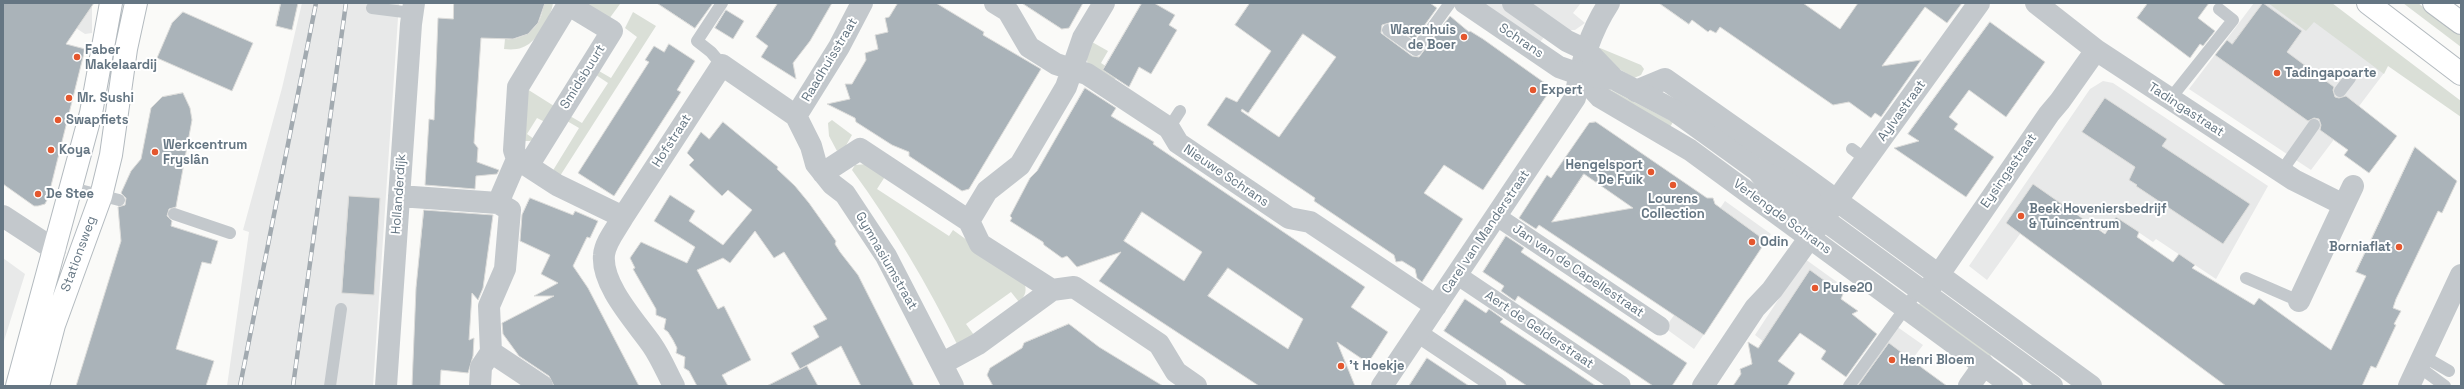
<!DOCTYPE html>
<meta charset="utf-8">
<style>
body{margin:0}
#map{position:relative;width:2464px;height:389px;overflow:hidden;background:#fafaf8;font-family:"Space Grotesk",sans-serif}
canvas{display:block}
.frame{position:absolute;inset:0;border:4px solid #657683;pointer-events:none}
</style>
<div id="map">
<canvas width="2464" height="389"></canvas>
<div class="frame"></div>
</div>
<script>
const c = document.querySelector('canvas').getContext('2d');
c.lineJoin = 'round';
function paint(path, color) {
  c.fillStyle = color;
  c.fill(path, 'evenodd');
}
function stroke(path, color, width, dash) {
  c.strokeStyle = color;
  c.lineWidth = width;
  c.lineCap = dash ? 'butt' : 'round';
  c.setLineDash(dash || []);
  c.stroke(path);
}
function drawText(font, color, halo, rows, align = 'center') {
  c.font = font + ' "Space Grotesk",sans-serif';
  c.lineWidth = 4;
  c.setLineDash([]);
  c.textBaseline = 'middle';
  c.strokeStyle = halo;
  c.fillStyle = color;
  for (const [text, x, y, turn = 0] of rows) {
    c.save();
    c.translate(x, y);
    c.rotate((+turn || 0) * Math.PI / 180);
    c.textAlign = isNaN(turn) ? turn : align;
    if (halo) c.strokeText(text, 0, 0);
    c.fillText(text, 0, 0);
    c.restore();
  }
}
paint(new Path2D(`
 M38 3H92V33L85 34Z
 M302 3H399L373 386H227L249 232 243 230 282 88Z
 M1478 3H1502L1546 34 1545 36 1540 42Z
 M1524 3H1581L1573 13 1585 23 1575 30H1564Z
 M2254 3H2292L2384 73 2311 170 2189 89Z
 M2103 81 2113 83 2268 186 2216 279 2156 239 2153 242 2116 217 2105 233 2048 195 1987 280 1969 266 2090 89Z
 M1725 201 1771 234 1694 349 1665 328 1691 291 1673 279Z
 M3 258 25 274 3 344Z
 M1805 259 1837 282 1782 356 1755 335Z
 M1896 326 1923 345 1892 386H1852Z`), '#e8e9e9');
paint(new Path2D(`
 M543 3H553C552 11 549 16 545 23 535 41 526 52 504 49L505 39C526 41 544 24 543 3Z
 M584 3H619L620 4 609 19Z
 M2268 3H2332L2461 101V117L2388 66 2384 74 2314 22 2306 31Z
 M2403 3H2418L2461 36V47Z
 M633 12 656 26 560 176 552 172 579 128 567 121 570 116 582 123 608 83 596 75 599 71 611 78 637 37 625 28Z
 M1092 42 1108 51 1101 63 1118 74 1112 83 1088 67 1086 53Z
 M1600 48 1641 65 1644 69 1641 75 1634 78 1611 64 1598 50Z
 M1607 88 1673 122 1669 129 1606 89Z
 M527 89 554 106 545 122 537 118 527 134 534 139 530 141H524Z
 M832 120 852 135 844 149 837 151 829 136 828 123Z
 M867 164 886 175 877 189 949 236 953 230 1024 281C1027 290 1026 296 1019 302L1011 292 966 324 974 335 958 346C927 284 893 226 852 170L855 165Z
 M1920 303 1992 354 1986 361 1916 309Z`), '#dadfd7');
const building = new Path2D(`
 M3 3H94L66 44 85 49 48 198 45 204 38 206H34L3 184Z
 M281 3H298L292 30 276 26Z
 M454 3H545L538 23 528 34 513 39 481 38 474 143 478 148 477 162 499 170 497 174 476 176 475 189 425 185 429 119 434 120 438 18 453 19Z
 M657 3H713L695 28Z
 M778 3H832L810 41 793 63 796 79 761 57 768 46 756 37Z
 M898 3H936L984 32 983 35 1041 69 969 189 962 191 909 156V152L892 145 856 122 855 118 827 104 850 99 845 84H852L866 60 865 53 878 49 875 35 888 32 885 18 889 17Z
 M1022 3H1083L1069 28 1062 29Z
 M1142 3H1154L1175 15 1169 25 1177 30 1151 74 1139 67 1129 87 1103 70Z
 M1250 3H1430L1437 8 1414 40 1389 23 1382 25 1381 33 1412 56 1419 57 1450 16 1469 32 1470 31 1483 39 1549 86V92L1483 190 1444 165 1424 193 1463 219 1422 282 1417 278 1415 269 1402 261 1396 262 1394 255 1314 201 1315 198 1207 125 1226 97 1237 102 1271 51 1235 25ZM1303 34 1336 57 1279 137 1241 111 1242 109 1248 113Z
 M1659 3H1803L1840 29 1858 3H1962L1947 23 1925 7 1882 66 1921 60 1881 117 1875 113 1871 118 1849 102 1833 105 1720 27 1716 33 1710 30 1708 32 1692 20 1689 24Z
 M2148 3H2209L2198 18 2215 31 2203 46 2200 44 2190 58 2137 18Z
 M2263 3 2302 31 2287 52 2334 87 2333 90 2335 97 2339 98 2346 96 2397 136 2369 173 2344 155 2348 150 2320 130 2321 125 2319 119 2314 118 2308 121 2215 55 2227 40 2232 44Z
 M726 10 744 21 733 39 715 28Z
 M183 12 253 43 232 91 157 58 172 23Z
 M1990 22 2045 62 2006 117 1969 90 1949 117 1958 124 1954 129 1994 157 1966 197 1894 148 1919 141 1908 134Z
 M669 44 695 61 677 90 681 92 614 196 578 173 649 62 645 60 654 46 664 52Z
 M1085 88 1116 108 1111 116 1154 142 1153 144 1365 287 1351 307 1388 332 1368 363 1337 342 1355 386H1259L1099 281 1121 252 1077 267 1067 256 1062 258 1044 245 1043 242 1010 221 1012 218 1010 216 1030 178 1037 171ZM1142 212 1202 252 1184 281 1124 241ZM1228 268 1303 319 1288 349 1208 296Z
 M183 93 190 108 192 120 177 201 176 207 169 209 167 216 172 221 171 226 218 241 211 264 202 262 176 349 214 361 206 386H76L121 241 118 207 125 205 126 198 121 193 131 171 141 159 151 108 162 97Z
 M2105 98 2167 139 2162 146 2250 204 2223 244 2136 186 2137 185 2129 180 2135 167 2082 132Z
 M723 122 778 167 777 169 795 186 809 203 836 241 835 244 840 252 858 275 914 386H861L841 346 800 369 791 353 819 337 813 326 827 319 784 252 774 258 755 231 730 263 723 258 697 270 718 309 724 306 751 360 722 375 728 386H697L689 371 684 368 685 357 676 353 677 348 673 340 668 332 664 329 666 319 656 315V309L633 269 635 268 630 258 641 242 687 263 695 247 654 221 670 195 695 211 689 221 723 245 752 210 728 190 722 196 689 165 694 160 687 153 701 132 709 139Z
 M1596 122 1707 198H1713L1715 204 1759 236 1762 247 1704 335 1539 225 1536 229 1519 218 1547 175 1551 178 1589 123ZM1584 174 1633 208 1552 222Z
 M2415 147 2457 181 2442 213 2438 211 2396 299 2393 308 2401 311 2394 324 2396 325 2376 368 2371 366 2362 386H2226L2006 223 2033 184 2105 234 2116 217 2139 232 2137 237 2173 262 2179 254 2195 265 2192 268 2254 305 2259 298 2331 350 2366 276 2356 272Z
 M349 196 380 198 374 295 342 293Z
 M530 198 573 215 575 211 598 221 590 238 587 237 573 266 588 288 639 386H554L549 376 519 356 503 334 502 323 554 296H534L558 283 541 274 550 255 520 241 522 215Z
 M424 210 493 215 483 288 478 300 472 293 469 340 474 338 473 356 468 373 441 370 440 386H412L416 288Z
 M1506 236 1524 248 1521 252 1687 363 1672 386H1653L1518 296 1515 301 1501 291 1504 286 1483 272Z
 M1810 270 1843 294 1841 299 1858 311 1852 314 1877 334 1846 377 1821 359 1826 351 1800 333 1778 361 1795 373 1787 386H1733L1741 374 1740 369 1752 364 1748 342 1758 348Z
 M1465 299 1486 313 1489 309 1503 319 1500 322 1596 386H1527L1456 339 1444 331Z
 M1069 324 1099 347 1163 386H993L987 375 990 368 1022 348 1024 343Z
 M1889 343 1925 370 1947 386H1858Z
 M1427 358 1469 386H1409Z
 M807 366 818 386H767Z`);
paint(building, '#aab3b9');
stroke(building, '#dcdcda', 1);
const secondary = new Path2D(`
 M2368 3 2461 74
 M2434 3 2461 23
 M17 386 91 113 111 3
 M38 386 54 325 101 196 111 155 126 49 136 3`);
stroke(secondary, '#b3babf', 24);
stroke(new Path2D(`
 M372 8 412 13
 M1388 30 1416 50 1450 3
 M722 65 711 52 697 41 722 3
 M2340 91 2350 78
 M2170 99 2233 20 2219 9
 M1169 128 1180 111
 M1852 149 1867 160
 M2281 172 2314 125
 M72 188 119 200
 M174 214 230 233
 M2246 278 2299 301
 M2423 356 2449 371
 M2418 366 2445 386
 M330 386 341 309
 M1849 386 1919 289`), '#c3c8cc', 12);
stroke(new Path2D(`
 M1496 216 1660 326
 M1457 275 1621 385
 M1418 333 1497 386`), '#c3c8cc', 19);
stroke(new Path2D(`
 M569 3 518 87 514 150 517 159 557 185 623 217
 M995 3 1008 11 1029 47 1056 64 1087 74 1169 128 1178 143 1289 218 1310 222 1436 306
 M2036 3 2096 50 2294 180 2344 205 2299 301
 M1579 74 1600 97 1690 150 2012 386
 M1636 91 1665 79 1803 176 2091 386
 M796 116 839 47 862 3
 M528 166 612 31 569 5
 M823 173 860 149 969 221 980 244 1052 290 1074 287 1159 344 1176 372 1196 386
 M399 196 498 203 510 210 505 269 489 306 491 352 481 367 480 386
 M498 203 517 159
 M2344 205 2353 186
 M3 216 55 250
 M969 221 987 191 1020 165 1066 87 1083 38 1104 3
 M1931 286 2049 114 2060 101 2096 50
 M491 352 542 386
 M943 363 978 344 1052 290
 M386 386 411 24 414 3
 M674 386C667 373 661 358 652 345 636 322 601 285 604 255 605 242 617 228 623 217L722 65 796 116 811 146 816 164 832 184 845 194 886 256 953 386
 M1382 386 1575 98C1581 63 1590 32 1609 3
 M1703 386 1755 308 1772 290 1979 3
 M1969 386 1984 365`), '#c3c8cc', 22);
stroke(new Path2D(`
 M1465 3 1559 67 1579 74 1614 79
 M1513 3 1567 41 1586 50 1614 79 1675 111 1757 170 1786 182 1811 200 1823 219 2052 386
 M1758 171C1778 197 1789 212 1823 219
 M2409 386 2461 275`), '#c3c8cc', 22);
stroke(secondary, '#fff', 22);
const rail = new Path2D(`
 M240 386 316 3
 M293 386 346 3`);
stroke(rail, '#a2aab0', 4.5);
stroke(rail, '#fff', 3, [9]);
for (const [x, y, r, color] of [
 [1464,37,4,"#e4572e"],
 [77,57,4,"#e4572e"],
 [2277,73,4,"#e4572e"],
 [1533,90,4,"#e4572e"],
 [69,98,4,"#e4572e"],
 [58,120,4,"#e4572e"],
 [51,150,4,"#e4572e"],
 [155,152,4,"#e4572e"],
 [1651,172,4,"#e4572e"],
 [1673,185,4,"#e4572e"],
 [38,194,4,"#e4572e"],
 [2021,216,4,"#e4572e"],
 [1752,242,4,"#e4572e"],
 [2399,247,4,"#e4572e"],
 [1815,288,4,"#e4572e"],
 [1892,360,4,"#e4572e"],
 [1341,366,4,"#e4572e"]
]) {
  const dot = new Path2D();
  dot.arc(x, y, r, 0, 2 * Math.PI);
  c.fillStyle = color;
  c.fill(dot);
  stroke(dot, '#fff', 1.5);
}
drawText('bold 13px', '#657683', '#fff', [
 ["Warenhuis",1456,30,"right"],
 ["de Boer",1456,45,"right"],
 ["Faber",85,50],
 ["Makelaardij",85,65],
 ["Tadingapoarte",2285,73],
 ["Expert",1541,90],
 ["Mr. Sushi",77,98],
 ["Swapfiets",66,120],
 ["Werkcentrum",163,145],
 ["Fryslân",163,160],
 ["Koya",59,150],
 ["Hengelsport",1643,165,"right"],
 ["De Fuik",1643,180,"right"],
 ["De Stee",46,194],
 ["Lourens",1673,199,"center"],
 ["Collection",1673,214,"center"],
 ["Beek Hoveniersbedrijf",2029,209],
 ["& Tuincentrum",2029,224],
 ["Odin",1760,242],
 ["Borniaflat",2391,247,"right"],
 ["Pulse20",1823,288],
 ["Henri Bloem",1900,360],
 ["'t Hoekje",1349,366]
], 'left');
drawText('13px', '#657683', '#fff', [
 ["Schrans",1521,41,34],
 ["Raadhuisstraat",830,60,-59],
 ["Smidsbuurt",583,77,-58],
 ["Tadingastraat",2186,110,33],
 ["Aylvastraat",1902,111,-54],
 ["Hofstraat",672,141,-57],
 ["Eysingastraat",2009,171,-55],
 ["Nieuwe Schrans",1226,176,34],
 ["Hollanderdijk",399,194,-86],
 ["Verlengde Schrans",1782,217,36],
 ["Carel van Manderstraat",1486,232,-56],
 ["Stationsweg",79,254,-70],
 ["Gymnasiumstraat",886,261,60],
 ["Jan van de Capellestraat",1578,271,34],
 ["Aert de Gelderstraat",1539,330,34]
]);
</script>
